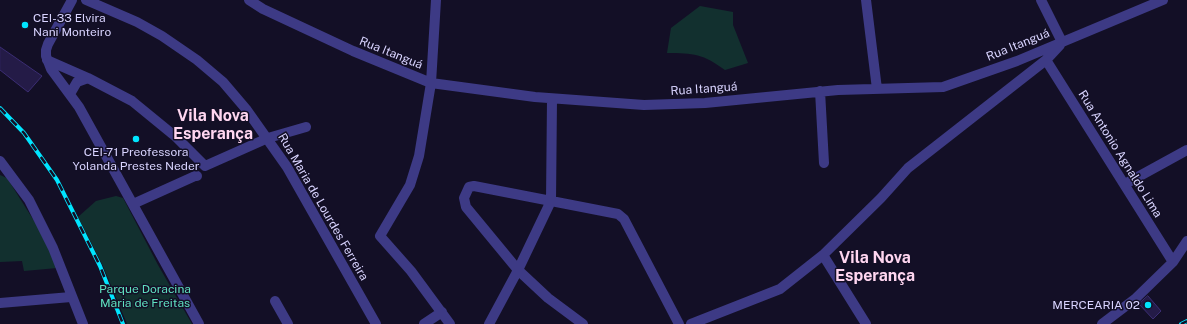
<!DOCTYPE html>
<meta charset="utf-8">
<style>
body{margin:0}
canvas{display:block;background:#130f26}
</style>
<canvas width="1187" height="324"></canvas>
<script>
const c = document.querySelector('canvas').getContext('2d');
c.lineJoin = 'round';
function paint(path, color) {
  c.fillStyle = color;
  c.fill(path, 'evenodd');
}
function stroke(path, color, width, dash) {
  c.strokeStyle = color;
  c.lineWidth = width;
  c.lineCap = dash ? 'butt' : 'round';
  c.setLineDash(dash || []);
  c.stroke(path);
}
function drawText(font, color, halo, rows, align = 'center') {
  c.font = font + ' "Public Sans",sans-serif';
  c.lineWidth = 3;
  c.setLineDash([]);
  c.textBaseline = 'middle';
  c.strokeStyle = halo;
  c.fillStyle = color;
  for (const [text, x, y, turn = 0] of rows) {
    c.save();
    c.translate(x, y);
    c.rotate((+turn || 0) * Math.PI / 180);
    c.textAlign = isNaN(turn) ? turn : align;
    if (halo) c.strokeText(text, 0, 0);
    c.fillText(text, 0, 0);
    c.restore();
  }
}
paint(new Path2D(`
 M700 6 733 12V25L748 63 725 70C703 54 694 53 667 53L671 28Z
 M0 175 7 178 41 232 57 268 24 271 22 261 0 262Z
 M116 196 123 198 158 265 192 324H127L103 266 78 217 96 201Z`), '#12302f');
const building = new Path2D(`
 M0 47 42 76 28 92 0 70Z
 M1148 296 1161 311 1153 319 1139 304Z`);
paint(building, '#241b47');
stroke(building, '#3b2d73', 1);
stroke(new Path2D(`
 M72 0 48 44 46 50V56L51 69 79 107 199 324
 M86 0 137 22 162 36 197 60 223 82 246 109 287 167 376 324
 M249 0 263 9 353 51 431 83 535 97 644 105 705 103 838 90 943 87 1017 61 1163 0
 M436 0 431 83 419 156 410 185 380 236 411 271 450 324
 M866 0 877 89
 M1041 0 1062 42
 M47 60 88 78 132 101 176 137 205 166 268 138 306 127
 M1046 60 1173 262
 M820 91 824 163
 M70 94 77 82 88 78
 M0 161 29 200 53 248 83 324
 M1125 184 1187 150
 M133 204 195 176H197
 M823 255 866 324
 M275 301 288 324
 M0 303 71 297
 M424 324 442 312
 M489 324 518 270 551 201 552 99
 M583 324 548 298 518 270 466 207 464 198 469 187 474 186 618 214 624 219 679 324
 M691 324 780 289 823 255 881 198 908 168 1046 60 1060 45
 M1102 324 1135 299 1173 262 1187 241`), '#3d3a85', 10);
const rail = new Path2D(`
 M0 108 24 133 57 180 100 266 123 324
 M1181 324 1187 321`);
stroke(rail, '#00e5ff', 4);
stroke(rail, '#130f26', 2.5, [8]);
for (const [x, y, r, color] of [
 [25,25,4,"#00e5ff"],
 [136,139,4,"#00e5ff"],
 [1148,305,4,"#00e5ff"]
]) {
  const dot = new Path2D();
  dot.arc(x, y, r, 0, 2 * Math.PI);
  c.fillStyle = color;
  c.fill(dot);
  stroke(dot, '#130f26', 1.5);
}
drawText('12px', '#d9d4ff', '#130f26', [
 ["CEI-33 Elvira",33,18],
 ["Nani Monteiro",33,32],
 ["CEI-71 Preofessora",136,152,"center"],
 ["Yolanda Prestes Neder",136,166,"center"],
 ["MERCEARIA 02",1140,305,"right"]
], 'left');
drawText('12px', '#d9d4ff', '#130f26', [
 ["Rua Itanguá",1018,45,-22],
 ["Rua Itanguá",391,53,22],
 ["Rua Itanguá",704,89,-4],
 ["Rua Antonio Agnaldo Lima",1120,154,58],
 ["Rua Maria de Lourdes Ferreira",323,207,60]
]);
drawText('12px', '#5fe0c0', '#130f26', [
 ["Parque Doracina",145,289],
 ["Maria de Freitas",145,303]
]);
drawText('bold 16px', '#ffd6f0', '#130f26', [
 ["Vila Nova",213,116],
 ["Esperança",213,134],
 ["Vila Nova",875,258],
 ["Esperança",875,276]
]);
</script>
